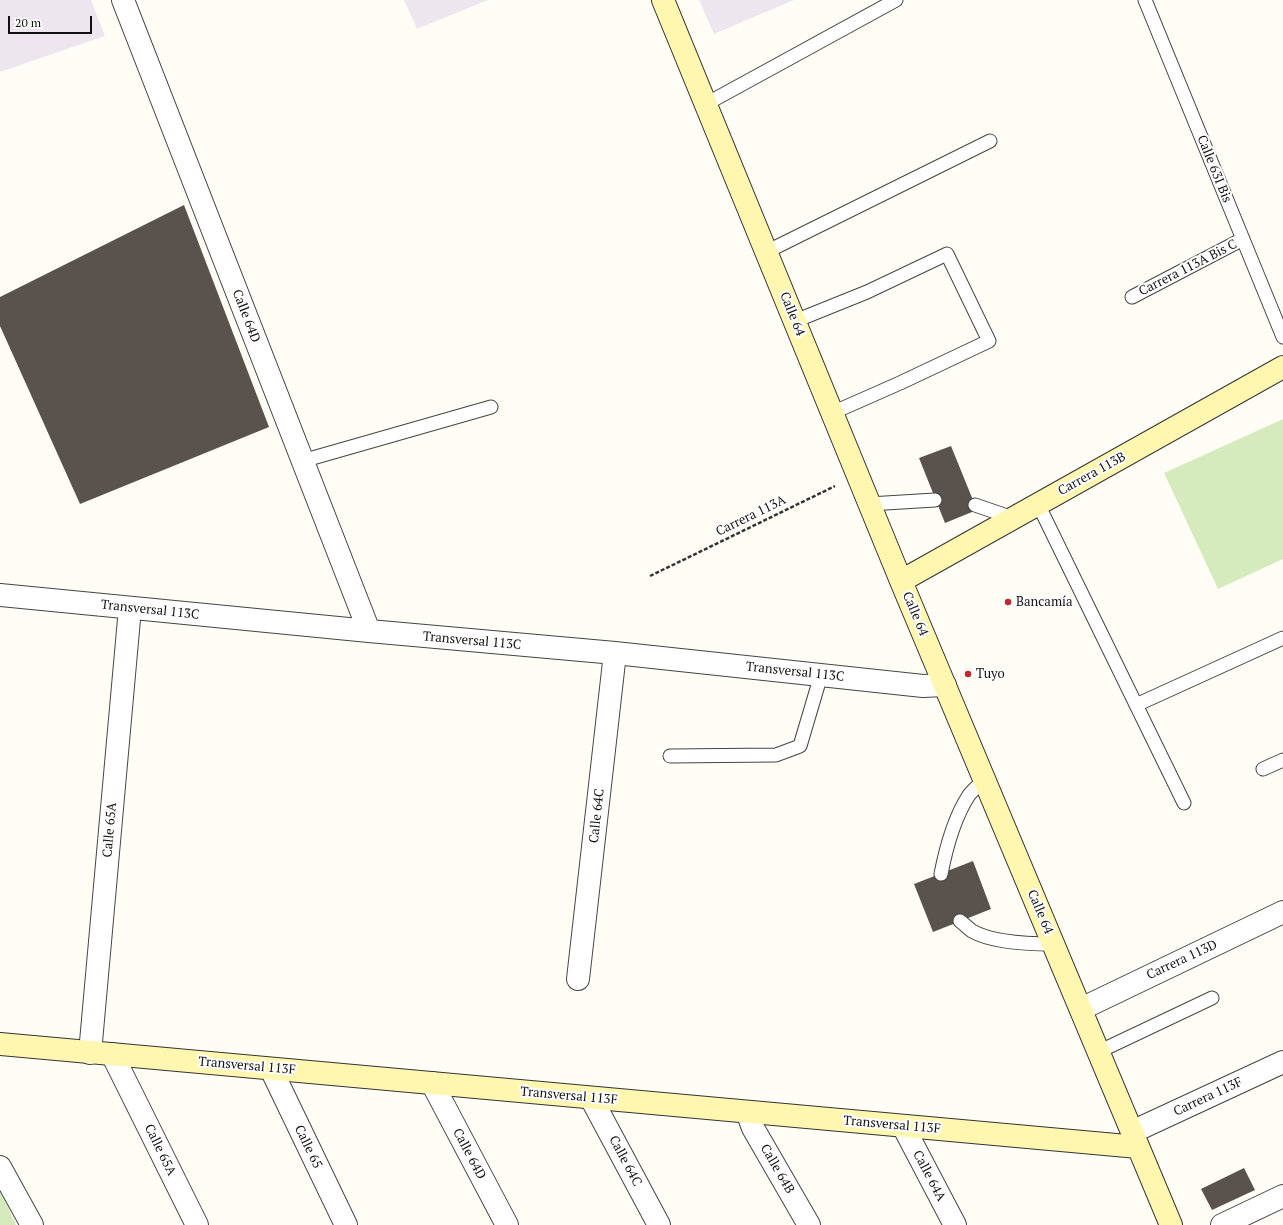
<!DOCTYPE html>
<meta charset="utf-8">
<style>
body{margin:0}
#map{position:relative;width:1283px;height:1225px;overflow:hidden;background:#fffdf5;font-family:"PT Serif",serif}
canvas{display:block}
.scale{position:absolute;left:8px;top:16px;width:84px;height:18px;box-sizing:border-box;border:2px solid #111;border-top:0;padding-left:5px;font-size:12px;line-height:14px;white-space:nowrap;color:#111;-webkit-text-stroke:3px #fff;paint-order:stroke}
</style>
<div id="map">
<canvas width="1283" height="1225"></canvas>
<div class="scale">20 m</div>
</div>
<script>
const c = document.querySelector('canvas').getContext('2d');
c.lineJoin = 'round';
function paint(path, color) {
  c.fillStyle = color;
  c.fill(path, 'evenodd');
}
function stroke(path, color, width, dash) {
  c.strokeStyle = color;
  c.lineWidth = width;
  c.lineCap = dash ? 'butt' : 'round';
  c.setLineDash(dash || []);
  c.stroke(path);
}
function drawText(font, color, halo, rows, align = 'center') {
  c.font = font + ' "PT Serif",serif';
  c.lineWidth = 4;
  c.setLineDash([]);
  c.textBaseline = 'middle';
  c.strokeStyle = halo;
  c.fillStyle = color;
  for (const [text, x, y, turn = 0] of rows) {
    c.save();
    c.translate(x, y);
    c.rotate((+turn || 0) * Math.PI / 180);
    c.textAlign = isNaN(turn) ? turn : align;
    if (halo) c.strokeText(text, 0, 0);
    c.fillText(text, 0, 0);
    c.restore();
  }
}
paint(new Path2D(`
 M0 0H91L105 36 0 72Z
 M404 0H488L417 29Z
 M699 0H794L714 34Z`), '#eee6ef');
paint(new Path2D(`
 M1283 419V559L1218 589 1164 473Z
 M0 1190 16 1225H0Z`), '#d5ebbd');
paint(new Path2D(`
 M184 205 269 427 80 504 0 326V297Z
 M951 446 977 510 945 523 919 458Z
 M973 861 991 909 933 932 914 884Z
 M1244 1168 1255 1190 1212 1210 1201 1189Z`), '#5a524d');
const lane = new Path2D(`
 M1145 0 1283 337
 M706 104 896 0
 M766 252 990 141
 M1132 297 1243 239
 M795 321 867 292 947 254 989 341 900 383 832 413
 M302 461 491 407
 M869 504 935 500
 M1038 504 1184 803
 M975 505 1013 518
 M1136 705 1283 638
 M670 756 776 755 800 746 821 675
 M1263 769 1283 760
 M941 874C946 848 954 818 969 795 973 790 979 785 984 780
 M960 921C964 924 968 928 972 931 993 943 1030 944 1053 944
 M1098 1052 1212 998`);
const street = new Path2D(`
 M123 0 369 631
 M0 595 369 631 615 653 923 686 945 685
 M578 979 615 653
 M1081 1009 1283 912
 M90 1053 130 608
 M112 1054 197 1225
 M271 1069 346 1225
 M432 1083 507 1225
 M591 1098 659 1225
 M747 1112 753 1128 809 1225
 M903 1126 955 1225
 M1132 1132 1283 1062
 M0 1167 32 1225
 M1222 1225 1283 1196`);
const secondary = new Path2D(`
 M663 0 901 581 1171 1225
 M901 581 1283 367
 M0 1044 1138 1147`);
stroke(lane, '#444', 15);
stroke(street, '#444', 24);
stroke(secondary, '#333', 24);
stroke(new Path2D(`
 M650 576 835 486`), '#333', 2.5, [4, 2]);
stroke(lane, '#fff', 13);
stroke(street, '#fff', 22);
stroke(secondary, '#fff6b0', 22);
for (const [x, y, r, color] of [
 [1008,602,4,"#c4262e"],
 [968,674,4,"#c4262e"]
]) {
  const dot = new Path2D();
  dot.arc(x, y, r, 0, 2 * Math.PI);
  c.fillStyle = color;
  c.fill(dot);
  stroke(dot, '#fff', 1.5);
}
drawText('13px', '#111', '#fff', [
 ["Calle 63I Bis",1214,169,68],
 ["Carrera 113A Bis C",1188,268,-27],
 ["Calle 64",792,314,68],
 ["Calle 64D",246,316,69],
 ["Carrera 113B",1092,474,-29],
 ["Carrera 113A",751,516,-26],
 ["Transversal 113C",150,610,6],
 ["Calle 64",915,614,67],
 ["Transversal 113C",472,641,5],
 ["Transversal 113C",795,672,6],
 ["Calle 64C",597,816,-84],
 ["Calle 65A",110,830,-85],
 ["Calle 64",1040,912,67],
 ["Carrera 113D",1182,960,-25],
 ["Transversal 113F",247,1066,5],
 ["Transversal 113F",569,1096,5],
 ["Carrera 113F",1208,1097,-25],
 ["Transversal 113F",892,1125,5],
 ["Calle 65",308,1147,64],
 ["Calle 65A",160,1150,64],
 ["Calle 64D",469,1154,62],
 ["Calle 64C",625,1161,62],
 ["Calle 64B",777,1169,60],
 ["Calle 64A",929,1176,62]
]);
drawText('13px', '#111', '#fff', [
 ["Bancamía",1016,602],
 ["Tuyo",976,674]
], 'left');
</script>
